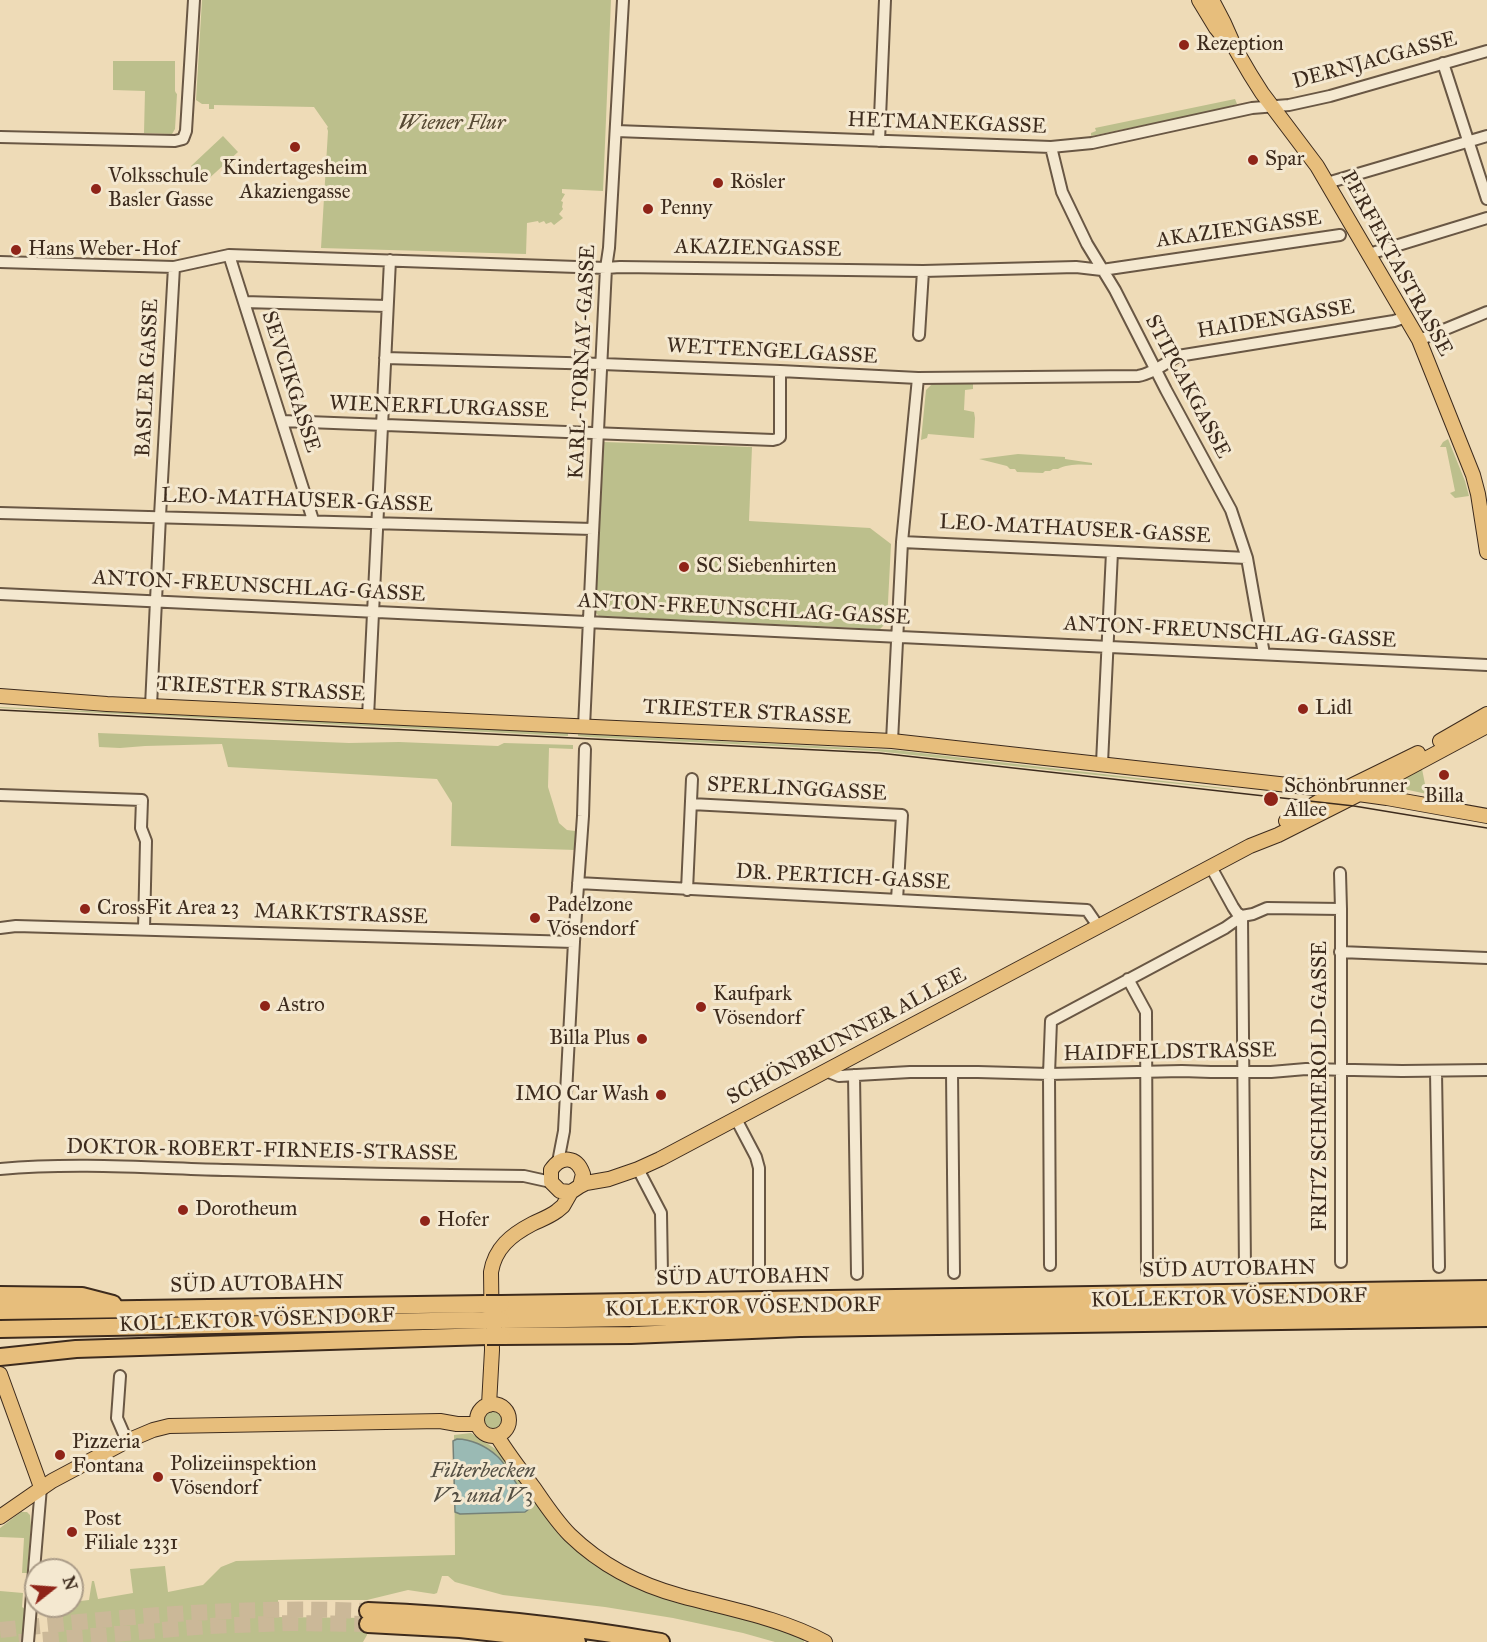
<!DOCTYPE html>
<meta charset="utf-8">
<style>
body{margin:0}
#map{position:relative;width:1487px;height:1642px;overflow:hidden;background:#eedbb7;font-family:"IM FELL Great Primer",serif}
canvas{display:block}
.north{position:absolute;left:24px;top:1558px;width:60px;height:60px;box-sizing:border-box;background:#f4e8d0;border:2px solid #ab9c88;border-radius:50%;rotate:73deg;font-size:16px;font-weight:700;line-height:24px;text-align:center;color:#3d2b1d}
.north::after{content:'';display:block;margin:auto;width:21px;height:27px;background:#8f2418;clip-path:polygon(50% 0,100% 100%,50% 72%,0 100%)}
</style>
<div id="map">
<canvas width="1487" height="1642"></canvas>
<div class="north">N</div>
</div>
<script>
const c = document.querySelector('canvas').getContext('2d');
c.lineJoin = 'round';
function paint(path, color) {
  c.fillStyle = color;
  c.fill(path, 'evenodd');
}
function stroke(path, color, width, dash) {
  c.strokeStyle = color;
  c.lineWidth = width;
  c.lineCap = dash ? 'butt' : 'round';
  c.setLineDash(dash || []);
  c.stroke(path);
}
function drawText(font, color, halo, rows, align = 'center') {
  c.font = font + ' "IM FELL Great Primer",serif';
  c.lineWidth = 6;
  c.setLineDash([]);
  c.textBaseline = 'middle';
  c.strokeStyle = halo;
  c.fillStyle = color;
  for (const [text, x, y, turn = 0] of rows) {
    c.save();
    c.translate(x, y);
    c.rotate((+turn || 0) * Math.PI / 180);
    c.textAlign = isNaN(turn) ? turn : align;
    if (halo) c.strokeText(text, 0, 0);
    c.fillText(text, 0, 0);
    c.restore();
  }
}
paint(new Path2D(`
 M202 0H611L603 191 562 189V193L565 194 561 201 563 202 562 207 563 209 559 214 563 218 554 225 551 222 546 224 544 221 539 223 538 221 527 223 526 254 321 248 328 131 327 128 328 127 314 107 214 105V109H209V104H202L196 100Z
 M113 61H175V91L176 93 177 94 175 129 172 134 144 133 145 91 113 90Z
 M1235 99 1237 104 1221 109 1091 136V133L1096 131 1095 128Z
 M223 136 238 152 205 182 191 166Z
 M932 384H973V389L965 390 964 410 974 412 975 418 974 438 928 434 927 438 921 440 926 390Z
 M1448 439 1465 481 1469 496 1455 498 1450 493 1455 491 1446 447H1440L1443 442Z
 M604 442 752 447 749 521 870 528 891 544 887 622 880 629 599 616 595 612Z
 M1018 454 1065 457V459L1092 463V465C1081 464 1067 464 1058 469H1053L1050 471H1045L1043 473 1017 472 1015 469H1010L1007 466 979 459Z
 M0 707 568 733V736L0 708Z
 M98 733 349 743 399 742 498 746 504 743 573 745V749L549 748 548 787 559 823 567 830 575 831 576 850 451 846 452 803 437 779 228 767 222 744 145 746 120 748 99 747Z
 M578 734 895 750 1233 789V790L876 751 588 737 578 736Z
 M1422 769 1427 794 1399 788 1398 781Z
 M481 1420a12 12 0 1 1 24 0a12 12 0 1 1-24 0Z
 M471 1433 497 1450 504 1453 583 1555 722 1610 804 1637V1642H775L743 1633 673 1618 605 1607 503 1595 455 1582 448 1576H442L437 1593 434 1594 408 1590 367 1600H278V1617L367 1618V1635L363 1642H56L54 1615H42L43 1606H72V1602L89 1600 92 1581H94L98 1599 133 1593 130 1569 165 1566 168 1592 203 1585 221 1567 236 1561 455 1555 454 1435Z
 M21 1512H27L30 1515 31 1526 27 1573H22L24 1538 0 1537V1528Z
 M0 1591 23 1593 22 1607 28 1611 24 1642H0Z`), '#bcbf8c');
const water = new Path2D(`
 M457 1439C471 1439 486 1446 497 1456 506 1463 522 1494 529 1505V1509L525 1512 460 1514 455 1512 453 1441Z`);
paint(water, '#9abab4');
stroke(water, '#758178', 1.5);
stroke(new Path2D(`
 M0 1630C70 1623 141 1615 211 1612 264 1609 316 1609 368 1611
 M19 1642 209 1626 289 1623 368 1624`), '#cbb898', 16, [16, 8]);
const minor = new Path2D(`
 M1443 63 1487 199
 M616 131 1051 147 1092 143 1252 108 1289 105 1330 96 1487 51
 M0 137 175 141 183 139 186 131 194 0
 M879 141 885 0
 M1051 147 1062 192 1087 244 1115 290 1166 390 1231 510 1247 558 1264 654
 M1327 183 1487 136
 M1369 254 1487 218
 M229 255 313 520
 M0 262 174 267 229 255 606 268 620 267 923 271 1076 267 1102 270 1340 235
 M244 302 387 306
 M919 335 923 271
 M1419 340 1487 312
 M385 358 602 364 780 371 918 378 1138 376C1151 374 1166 363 1178 356L1394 321 1406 317
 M282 421 773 440 777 439 780 437V371
 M0 513 593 529
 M902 542 1247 558
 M0 594 1487 665
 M151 706 160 516 174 267
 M368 717 390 260
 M584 727 593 533 606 268 609 248 623 0
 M892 741 902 542 918 378
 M1102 763 1112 552
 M0 795 142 800 141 828 146 841 144 929
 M691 804 902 815 897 900
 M1211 867 1233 907 1237 913 1242 916
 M1340 873 1341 909V1262
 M578 883 1087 910 1098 926
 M687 890 692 779
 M1242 916 1245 1271
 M0 928 16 926 574 942
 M1340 952 1487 958
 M1128 979 1146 1012 1147 1272
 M826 1071 839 1076 910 1072H978L1049 1074 1182 1071 1211 1072H1271L1306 1069 1402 1071 1487 1070
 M1436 1071 1439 1267
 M952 1072 954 1273
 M854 1075 857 1274
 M736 1119 756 1157 759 1168V1275
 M558 1162 564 1131 574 942 583 816 585 749
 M0 1169C76 1162 152 1168 228 1170 327 1173 425 1175 524 1176L551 1182
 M638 1169 661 1213 662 1275
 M1050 1265 1049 1074 1051 1021 1225 928 1242 916 1253 914 1267 908 1341 909
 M120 1376 117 1418 127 1441
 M28 1642 41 1487`);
const major = new Path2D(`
 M1199 0 1216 28 1228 43
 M1212 0 1224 23 1236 50 1250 74 1262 93 1317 166 1419 340 1473 475 1478 494 1487 552
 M0 696 107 704 892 741 1315 788 1387 798 1487 816
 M1440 741 1487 714
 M1286 821 1318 802 1418 753
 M571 1192 560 1191 551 1182V1170C561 1155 577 1156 583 1174L580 1186
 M0 1374 41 1487
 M477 1420a16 16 0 1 1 32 0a16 16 0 1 1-32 0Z
 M489 1405 492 1350 491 1272C495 1248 511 1235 532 1224 540 1220 549 1217 557 1211L563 1206 571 1192 580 1186 586 1183 609 1179 638 1169 660 1159 1250 846 1278 835 1377 785 1487 726
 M497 1436C508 1454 521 1471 534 1488 545 1504 556 1521 570 1535 601 1565 640 1585 681 1596 729 1609 781 1618 825 1642
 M0 1517 52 1481 127 1441 153 1430 169 1426 440 1421 457 1424H477`);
const highway = new Path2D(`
 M0 1295 82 1296 113 1304
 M501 1304 1487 1289
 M0 1311 486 1304
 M501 1320 1487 1305
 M0 1329 486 1320
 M502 1336 631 1335 800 1328 1487 1318
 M0 1357 76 1349 487 1336
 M368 1611C467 1615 564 1625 661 1642
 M368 1624 460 1629 577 1642`);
stroke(minor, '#695744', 14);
stroke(major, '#3d2b1d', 16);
stroke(highway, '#3d2b1d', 20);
stroke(minor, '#f4e8d0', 10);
stroke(major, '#e7be7c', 14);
stroke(highway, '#e7be7c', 16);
stroke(new Path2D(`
 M0 710 879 753 1354 806 1487 828`), '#3d2b1d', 1.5);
const highwayBridge = new Path2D(`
 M486 1304H501
 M486 1320H501
 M487 1336H502`);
stroke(highwayBridge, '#3d2b1d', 20, []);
stroke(highwayBridge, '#e7be7c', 16);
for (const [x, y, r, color] of [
 [1184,45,6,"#8f2418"],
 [295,147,6,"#8f2418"],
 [1253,160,6,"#8f2418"],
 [718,183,6,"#8f2418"],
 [96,189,6,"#8f2418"],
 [648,209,6,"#8f2418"],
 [16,250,6,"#8f2418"],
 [684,567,6,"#8f2418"],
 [1303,709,6,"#8f2418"],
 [1444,775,6,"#8f2418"],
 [1271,799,8,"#8f2418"],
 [85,909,6,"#8f2418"],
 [535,918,6,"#8f2418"],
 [265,1006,6,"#8f2418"],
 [701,1007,6,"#8f2418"],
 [642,1039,6,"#8f2418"],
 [661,1095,6,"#8f2418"],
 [183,1210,6,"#8f2418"],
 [425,1221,6,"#8f2418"],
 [60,1455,6,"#8f2418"],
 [158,1477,6,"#8f2418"],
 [72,1532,6,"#8f2418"]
]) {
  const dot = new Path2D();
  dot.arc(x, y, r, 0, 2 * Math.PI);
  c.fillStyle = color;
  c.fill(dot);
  stroke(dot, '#f4e8d0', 2);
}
drawText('21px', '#3d2b1d', '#f4e8d0', [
 ["Rezeption",1196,45],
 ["Spar",1265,160],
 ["Kindertagesheim",295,169,"center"],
 ["Akaziengasse",295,193,"center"],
 ["Volksschule",108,177],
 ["Basler Gasse",108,201],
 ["Rösler",730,183],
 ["Penny",660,209],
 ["Hans Weber-Hof",28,250],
 ["SC Siebenhirten",696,567],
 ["Lidl",1315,709],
 ["Schönbrunner",1284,787],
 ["Allee",1284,811],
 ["Billa",1444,797,"center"],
 ["Padelzone",547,906],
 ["Vösendorf",547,930],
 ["CrossFit Area 23",97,909],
 ["Kaufpark",713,995],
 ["Vösendorf",713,1019],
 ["Astro",277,1006],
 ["Billa Plus",630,1039,"right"],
 ["IMO Car Wash",649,1095,"right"],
 ["Dorotheum",195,1210],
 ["Hofer",437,1221],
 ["Pizzeria",72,1443],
 ["Fontana",72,1467],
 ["Polizeiinspektion",170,1465],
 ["Vösendorf",170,1489],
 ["Post",84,1520],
 ["Filiale 2331",84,1544]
], 'left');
drawText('21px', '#3d2b1d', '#f4e8d0', [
 ["DERNJACGASSE",1375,61,-15],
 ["HETMANEKGASSE",947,124,2],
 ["AKAZIENGASSE",1239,230,-8],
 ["AKAZIENGASSE",758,249,1],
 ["PERFEKTASTRASSE",1396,264,61],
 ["HAIDENGASSE",1276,320,-9],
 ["WETTENGELGASSE",772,352,3],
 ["KARL-TORNAY-GASSE",583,362,-87],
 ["BASLER GASSE",148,378,-87],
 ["SEVCIKGASSE",290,382,72],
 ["STIPCAKGASSE",1187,387,62],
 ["WIENERFLURGASSE",439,408,2],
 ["LEO-MATHAUSER-GASSE",297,501,2],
 ["LEO-MATHAUSER-GASSE",1075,530,3],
 ["ANTON-FREUNSCHLAG-GASSE",259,587,3],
 ["ANTON-FREUNSCHLAG-GASSE",744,610,3],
 ["ANTON-FREUNSCHLAG-GASSE",1230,633,3],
 ["TRIESTER STRASSE",261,690,3],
 ["TRIESTER STRASSE",747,713,3],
 ["SPERLINGGASSE",797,790,3],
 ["DR. PERTICH-GASSE",843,878,3],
 ["MARKTSTRASSE",341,915,2],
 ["SCHÖNBRUNNER ALLEE",847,1037,-28],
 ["HAIDFELDSTRASSE",1170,1053,-1],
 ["FRITZ SCHMEROLD-GASSE",1321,1086,-90],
 ["DOKTOR-ROBERT-FIRNEIS-STRASSE",262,1151,1],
 ["SÜD AUTOBAHN",1229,1270,-1],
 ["SÜD AUTOBAHN",743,1278,-1],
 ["SÜD AUTOBAHN",257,1285,-1],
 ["KOLLEKTOR VÖSENDORF",1229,1299,-1],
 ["KOLLEKTOR VÖSENDORF",743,1308,-1],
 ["KOLLEKTOR VÖSENDORF",257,1321,-2]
]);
drawText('italic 21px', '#564933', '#f4e8d0', [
 ["Wiener Flur",452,124]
]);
drawText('italic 22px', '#544f43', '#f4e8d0', [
 ["Filterbecken",483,1472],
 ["V2 und V3",483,1497]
]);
</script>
